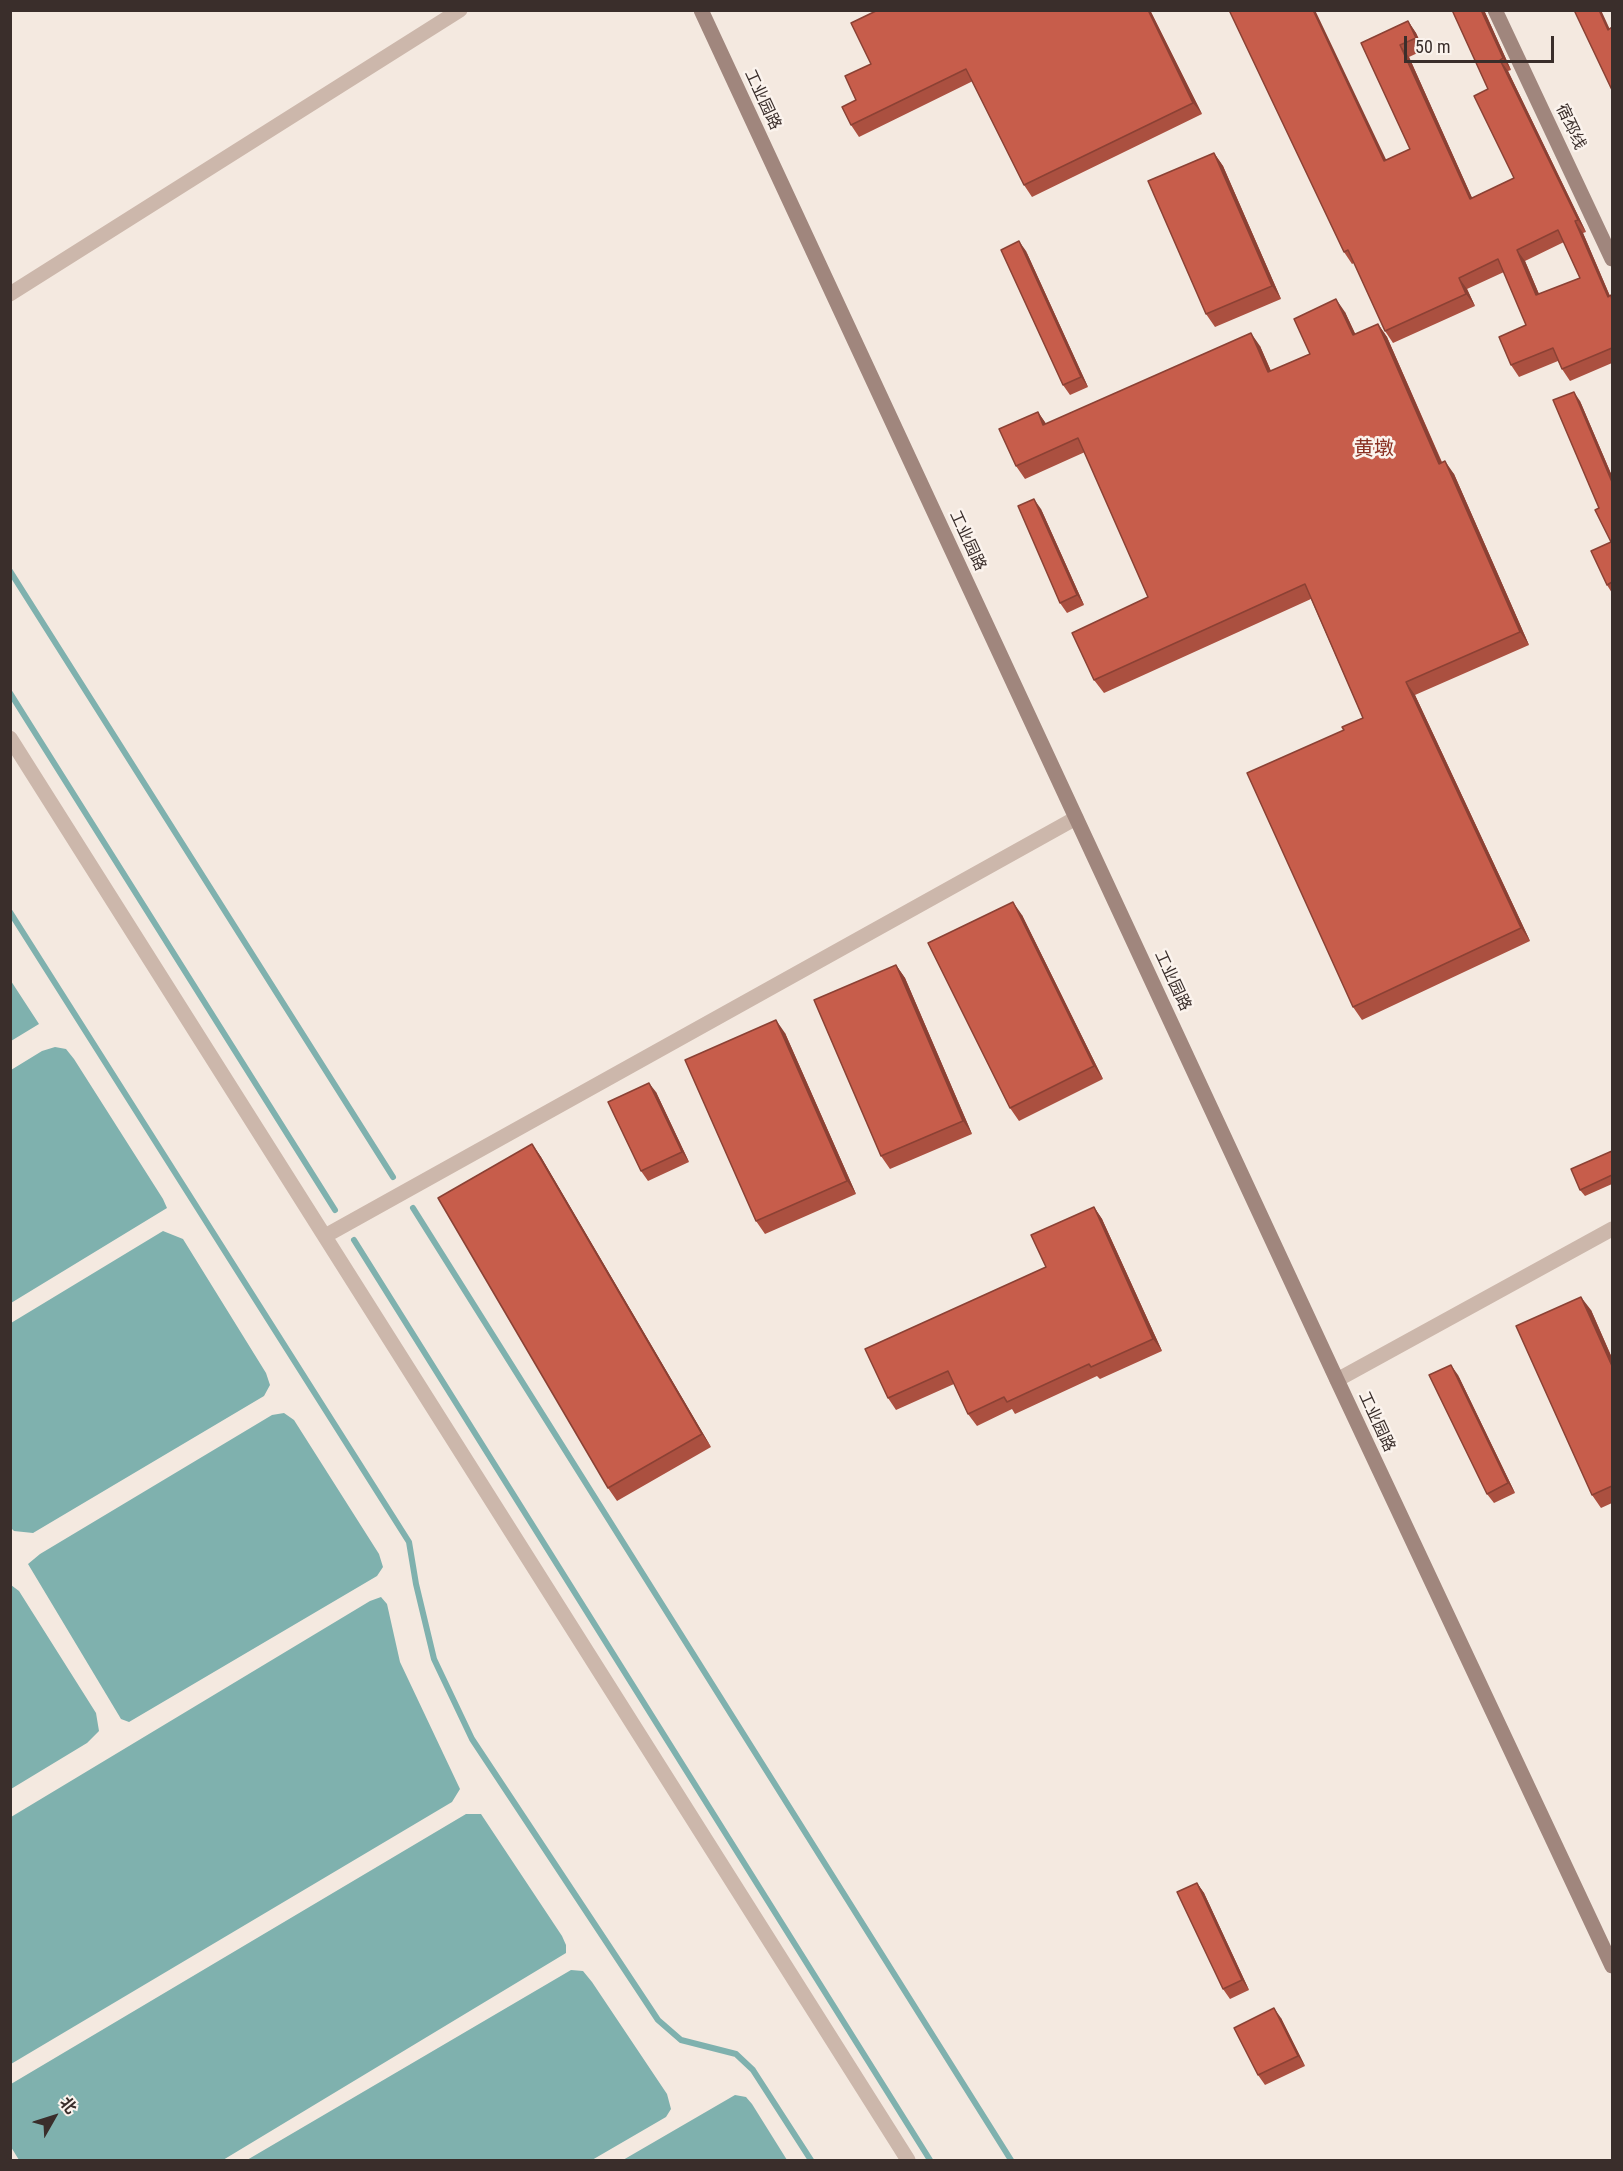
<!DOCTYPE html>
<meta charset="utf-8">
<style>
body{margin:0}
#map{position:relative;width:1623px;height:2171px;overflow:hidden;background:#f4e9e0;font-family:"Roboto Condensed","Noto Sans SC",sans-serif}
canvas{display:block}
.frame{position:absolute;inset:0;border:12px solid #3a2e2b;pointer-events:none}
.north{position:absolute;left:24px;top:2087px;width:60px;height:60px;-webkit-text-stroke:4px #fbf3ed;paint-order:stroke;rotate:51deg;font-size:16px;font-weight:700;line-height:24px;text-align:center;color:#3a2e2b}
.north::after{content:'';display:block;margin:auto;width:21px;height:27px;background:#3a2e2b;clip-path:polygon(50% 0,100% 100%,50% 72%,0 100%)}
.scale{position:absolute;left:1404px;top:36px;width:150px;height:27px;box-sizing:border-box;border:3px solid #3a2e2b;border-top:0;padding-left:8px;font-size:18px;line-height:21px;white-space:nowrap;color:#3a2e2b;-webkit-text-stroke:4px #fbf3ed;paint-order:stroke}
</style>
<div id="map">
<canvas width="1623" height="2171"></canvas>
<div class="frame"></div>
<div class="north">北</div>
<div class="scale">50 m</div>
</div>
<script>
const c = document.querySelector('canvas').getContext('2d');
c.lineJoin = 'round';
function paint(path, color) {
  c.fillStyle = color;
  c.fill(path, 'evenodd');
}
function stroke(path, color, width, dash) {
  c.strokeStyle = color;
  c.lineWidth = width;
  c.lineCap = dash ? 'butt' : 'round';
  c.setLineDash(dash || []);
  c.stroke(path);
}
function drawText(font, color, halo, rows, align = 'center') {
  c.font = font + ' "Roboto Condensed","Noto Sans SC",sans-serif';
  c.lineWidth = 5;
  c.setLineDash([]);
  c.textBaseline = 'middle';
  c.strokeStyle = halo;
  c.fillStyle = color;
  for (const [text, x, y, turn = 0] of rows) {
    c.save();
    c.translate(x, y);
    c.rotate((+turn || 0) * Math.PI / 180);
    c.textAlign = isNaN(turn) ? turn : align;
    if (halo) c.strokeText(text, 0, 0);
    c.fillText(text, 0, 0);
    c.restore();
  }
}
paint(new Path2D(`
 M11 981 39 1024 11 1041H10Z
 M55 1047 66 1049 74 1059 163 1199 167 1208 11 1303V1070L42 1051Z
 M163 1231 183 1239 266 1373 270 1385 264 1396 33 1533 14 1531 10 1527 11 1323Z
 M284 1413 294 1420 379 1554 383 1567 377 1576 129 1722 121 1719 28 1564 40 1554 272 1415Z
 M11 1585 19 1591 96 1713 99 1731 87 1743 11 1789Z
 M381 1597 387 1604 400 1662 460 1789 452 1802 11 2064V1817L370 1601Z
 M466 1814H481L562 1936 566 1945V1953L223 2160H19L11 2147V2084Z
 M571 1970 583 1971 592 1982 667 2094 671 2109 666 2117 592 2160H247Z
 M735 2095 746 2097 752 2104 787 2160H623Z`), '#7fb1ae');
stroke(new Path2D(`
 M10 571 393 1177
 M10 693 335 1210
 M10 912 409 1542 416 1584 434 1659 472 1739 658 2020 681 2040 736 2054 753 2070 811 2160
 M413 1208 1011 2160
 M354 1240 930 2160`), '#7fb1ae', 6);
stroke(new Path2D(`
 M10 294 460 10
 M10 738 908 2160
 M325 1236 1076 818
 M1337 1380 1612 1229`), '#ccb7ab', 15);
stroke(new Path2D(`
 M701 10 1337 1380 1612 1966
 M1495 10 1612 259`), '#a0867d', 15);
paint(new Path2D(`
 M878 10H1150L1202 114 1032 197 1024 185 973 81 859 137 851 125 856 100 871 64Z
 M1452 10H1484L1511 70 1508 71 1586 232 1583 233 1610 296 1612 298V363L1570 381 1562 369 1558 361 1519 377 1511 365 1526 325 1504 272 1467 289 1475 306 1393 343 1385 331 1354 263 1352 264 1344 252 1386 160 1410 149 1361 43 1408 21 1416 33 1424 50 1409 57 1472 198 1514 178 1488 89ZM1564 242 1580 278 1539 294 1525 261Z
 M1214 153 1223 166 1281 299 1215 327 1206 314Z
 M1026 251 1088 387 1070 395 1063 385Z
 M1345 312 1355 334 1378 324 1387 337 1442 462 1454 474 1529 645 1415 695 1530 941 1362 1020 1353 1007 1344 730 1363 718 1311 599 1104 693 1094 680 1148 597 1085 452 1025 479 1016 466 1038 412 1046 424 1260 346 1271 371 1310 354Z
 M1580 401 1612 476V593L1607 585 1611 542 1599 508Z
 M1041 509 1084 605 1067 613 1060 603Z
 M1022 915 1103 1079 1019 1121 1010 1108Z
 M896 965 905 978 972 1134 890 1169 881 1156Z
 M785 1033 856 1194 765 1234 756 1221Z
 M656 1092 689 1162 648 1181 641 1171Z
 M532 1144 541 1157 711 1447 617 1501 608 1488Z
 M1612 1151V1184L1585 1196 1580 1190Z
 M1094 1207 1102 1219 1162 1351 1100 1379 1097 1376 1015 1414 1012 1409 977 1426 968 1414 954 1384 896 1410 888 1398 1046 1267Z
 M1591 1310 1612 1358V1503L1601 1508 1592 1495Z
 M1458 1375 1515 1493 1494 1503 1487 1494Z
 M1197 1883 1204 1893 1249 1990 1230 1999 1223 1989Z
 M1281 2018 1305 2066 1265 2085 1258 2075Z`), '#ab5040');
paint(new Path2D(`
 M1148 10H1150L1202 114 1193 103Z
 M1313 10H1315L1392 172 1384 161Z
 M1481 10H1484L1511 70 1503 58Z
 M1599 10H1601L1612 34 1608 30Z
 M1408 21 1416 33 1424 50 1416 38Z
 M1400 45 1409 57 1478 211 1470 199Z
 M1500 60 1508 71 1586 232 1578 220Z
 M1214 153 1223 166 1281 299 1272 286Z
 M1575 221 1583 233 1612 301 1608 297Z
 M1019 241 1026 251 1088 387 1081 377Z
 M1517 250 1525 261 1544 306 1536 295Z
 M1459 278 1467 289 1475 306 1466 294Z
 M1336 299 1345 312 1362 348 1353 335Z
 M1378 324 1387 337 1448 477 1439 464Z
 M1251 333 1260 346 1277 385 1268 372Z
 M1574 392 1580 401 1612 476V482Z
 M1038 412 1047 425H1043Z
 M1445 461 1454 474 1529 645 1520 632Z
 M1034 499 1041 509 1084 605 1077 595Z
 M1406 682 1415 695 1530 941 1521 928Z
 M1013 902 1022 915 1103 1079 1094 1066Z
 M896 965 905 978 972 1134 963 1121Z
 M776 1020 785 1033 856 1194 847 1181Z
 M649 1083 656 1092 689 1162 682 1152Z
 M532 1144 541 1157 711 1447 702 1434Z
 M1094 1207 1102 1219 1162 1351 1153 1339Z
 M1581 1297 1591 1310 1612 1358V1366Z
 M1451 1365 1458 1375 1515 1493 1508 1483Z
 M1197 1883 1204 1893 1249 1990 1242 1980Z
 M1274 2008 1281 2018 1305 2066 1298 2056Z`), '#8b4134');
const building = new Path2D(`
 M878 10H1148L1193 103 1024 185 966 69 851 125 842 107 856 100 845 76 871 64 851 23Z
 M1229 10H1313L1384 161 1410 149 1361 43 1408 21 1416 38 1400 45 1470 199 1514 178 1474 96 1488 89 1452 10H1481L1503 58 1500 60 1578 220 1575 221 1608 297 1611 295 1612 300V348L1562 369 1553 348 1511 365 1499 337 1526 325 1498 259 1459 278 1466 294 1385 331 1348 250 1344 252ZM1558 230 1580 278 1536 295 1517 250Z
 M1574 10H1599L1608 30 1612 27V90Z
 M1214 153 1272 286 1206 314 1148 181Z
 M1019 241 1081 377 1063 385 1001 250Z
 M1336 299 1353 335 1378 324 1439 464 1445 461 1520 632 1406 682 1521 928 1353 1007 1247 773 1344 730 1342 727 1363 718 1305 584 1094 680 1072 633 1148 597 1078 438 1016 466 999 429 1038 412 1043 425 1251 333 1268 372 1310 354 1294 319Z
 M1574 392 1612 482V582L1607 585 1591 551 1611 542 1595 510 1599 508 1553 400Z
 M1034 499 1077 595 1060 603 1018 506Z
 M1013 902 1094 1066 1010 1108 928 943Z
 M896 965 963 1121 881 1156 814 1000Z
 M776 1020 847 1181 756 1221 685 1060Z
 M649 1083 682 1152 641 1171 608 1102Z
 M532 1144 702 1434 608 1488 438 1198Z
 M1612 1151V1175L1580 1190 1571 1169Z
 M1094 1207 1153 1339 1091 1367 1089 1364 1007 1402 1004 1397 968 1414 948 1371 888 1398 865 1349 1046 1267 1031 1235Z
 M1581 1297 1612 1366V1486L1592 1495 1516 1326Z
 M1451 1365 1508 1483 1487 1494 1429 1375Z
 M1197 1883 1242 1980 1223 1989 1177 1892Z
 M1274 2008 1298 2056 1258 2075 1234 2028Z`);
paint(building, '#c75d4b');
stroke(building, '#8b4134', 1.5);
drawText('16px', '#3a2e2b', '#fbf3ed', [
 ["工业园路",762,100,65],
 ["宿邳线",1570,127,65],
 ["工业园路",967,541,65],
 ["工业园路",1172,981,65],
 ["工业园路",1376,1422,65]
]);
drawText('20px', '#8a3123', '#fbf3ed', [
 ["黄墩",1374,450]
]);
</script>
